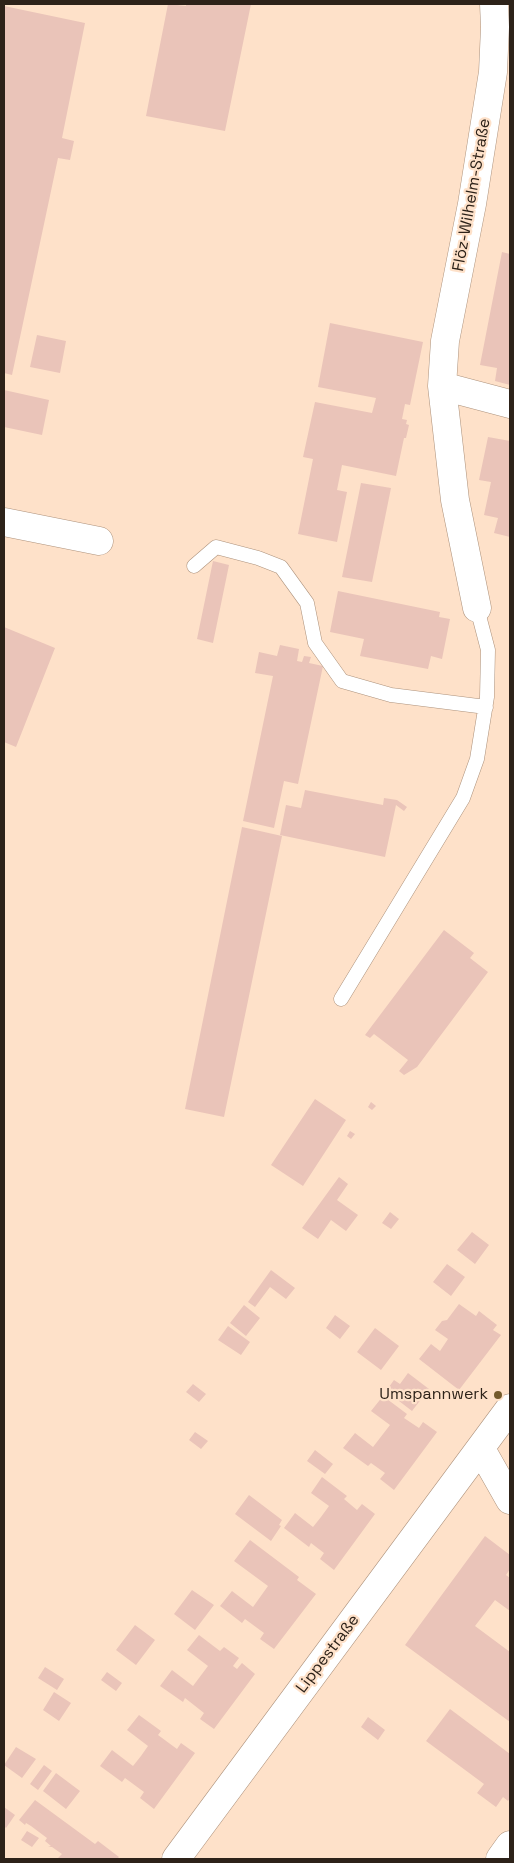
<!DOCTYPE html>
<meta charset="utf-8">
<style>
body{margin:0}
#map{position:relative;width:514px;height:1863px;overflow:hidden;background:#fee1c9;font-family:"Space Grotesk",sans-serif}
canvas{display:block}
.frame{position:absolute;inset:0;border:5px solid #2d2219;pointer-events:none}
</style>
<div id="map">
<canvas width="514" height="1863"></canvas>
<div class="frame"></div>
</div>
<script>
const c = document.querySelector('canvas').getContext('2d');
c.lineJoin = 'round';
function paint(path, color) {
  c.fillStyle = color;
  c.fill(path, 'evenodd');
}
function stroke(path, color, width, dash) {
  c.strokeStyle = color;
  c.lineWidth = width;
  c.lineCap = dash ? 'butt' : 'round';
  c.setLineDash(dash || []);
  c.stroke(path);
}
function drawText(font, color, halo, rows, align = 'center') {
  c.font = font + ' "Space Grotesk",sans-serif';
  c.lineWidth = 4.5;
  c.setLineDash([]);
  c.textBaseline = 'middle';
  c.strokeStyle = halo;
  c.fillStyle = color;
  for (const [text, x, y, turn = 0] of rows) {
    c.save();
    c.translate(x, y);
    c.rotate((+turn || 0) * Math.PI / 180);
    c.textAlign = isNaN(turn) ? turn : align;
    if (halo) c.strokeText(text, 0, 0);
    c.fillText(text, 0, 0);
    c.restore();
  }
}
paint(new Path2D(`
 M168 4 186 6V4H251L225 131 146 116Z
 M4 6 85 23 62 138 74 141 70 160 58 158 12 375 4 373Z
 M502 252 510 254V385L495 381 497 368 480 365Z
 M330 323 423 342 410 405 405 404 402 419 407 420 406 424 409 425 406 438H404L396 476 342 465 337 490 347 492 337 542 298 534 313 459 303 457 315 402 372 413 376 398 318 387Z
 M37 335 66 341 60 373 30 367Z
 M4 390 49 400 42 435 4 427Z
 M488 437 510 441V537L494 533 498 518 484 515 491 482 479 480Z
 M361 483 391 488 372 582 342 577Z
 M213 561 229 565 213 643 197 639Z
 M338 591 440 612 439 617 450 619 442 659 431 656 428 669 360 656 364 639 330 632Z
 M4 627 55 648 16 747 4 742Z
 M280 645 299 649 297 661 302 662 304 656 311 657 309 663 323 666 298 784 284 781 274 828 243 821 273 676 255 673 259 652 277 656Z
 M305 790 383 805 384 798 397 800 407 807 404 811 396 805 385 857 280 835 286 805 301 808Z
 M242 827 282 836 224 1117 185 1109Z
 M444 930 474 953 470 958 488 972 417 1067 404 1075 399 1071 408 1060 374 1034 370 1038 365 1035Z
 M315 1099 346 1120 303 1186 271 1165Z
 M371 1102 376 1106 372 1110 368 1107Z
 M350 1131 355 1134 351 1139 347 1136Z
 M339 1177 348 1184 337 1200 358 1215 346 1231 331 1220 318 1239 302 1228Z
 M390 1212 399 1219 391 1229 382 1223Z
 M472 1232 489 1245 475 1264 457 1250Z
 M447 1264 465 1277 451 1296 433 1282Z
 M271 1270 295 1288 286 1299 270 1287 255 1307 248 1302Z
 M459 1304 476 1316 479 1311 497 1325 493 1330 501 1335 459 1390 419 1359 431 1344 440 1351 448 1339 435 1330 442 1321 447 1320Z
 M244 1305 260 1318 246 1336 230 1323Z
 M335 1315 350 1326 340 1339 326 1328Z
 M228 1326 250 1342 241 1355 218 1340Z
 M375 1328 399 1346 381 1370 357 1352Z
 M408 1373 429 1389 412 1411 386 1391 394 1380 400 1384Z
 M193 1384 206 1394 199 1402 186 1392Z
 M383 1396 407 1414 404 1418 419 1428 423 1422 437 1432 394 1490 380 1479 385 1473 371 1463 368 1466 343 1448 355 1433 373 1447 390 1425 371 1411Z
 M195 1432 208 1441 201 1449 189 1440Z
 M315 1450 333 1464 325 1474 307 1461Z
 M322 1477 347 1496 344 1499 357 1510 362 1504 375 1514 334 1570 320 1559 324 1553 311 1543 309 1547 284 1528 295 1513 313 1527 321 1517 329 1506 311 1493Z
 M249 1495 282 1520 279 1525 281 1526 271 1541 235 1514Z
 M485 1536 510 1555V1569L506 1575 510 1578V1611L495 1600 475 1626 510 1652V1722L405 1645Z
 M250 1540 299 1577 297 1580 316 1594 274 1649 260 1639 264 1633 245 1619 242 1623 220 1606 232 1591 253 1607 268 1586 234 1561Z
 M192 1590 214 1605 195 1630 174 1614Z
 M135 1625 155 1640 136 1665 116 1650Z
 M199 1635 220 1651 224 1647 239 1658 233 1666 237 1669 242 1663 255 1674 214 1729 200 1719 204 1713 185 1698 183 1702 160 1686 172 1670 193 1686 208 1666 187 1650Z
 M45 1667 64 1679 57 1690 38 1678Z
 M107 1672 122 1683 116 1691 101 1680Z
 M54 1692 71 1703 59 1721 43 1710Z
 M450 1709 510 1754V1798L508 1801 503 1797 496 1807 477 1793 484 1784 426 1741Z
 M139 1715 161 1731 158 1735 177 1749 181 1743 195 1753 154 1809 140 1798 144 1792 125 1778 122 1782 100 1766 112 1750 133 1766 141 1756 148 1746 127 1730Z
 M368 1717 385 1730 378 1740 361 1727Z
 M16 1747 36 1759 22 1778 4 1765Z
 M44 1765 52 1771 38 1790 30 1784Z
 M56 1773 80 1791 66 1809 43 1791Z
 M35 1800 95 1844 98 1841 119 1857 117 1859H57L62 1854 52 1847H48L51 1846 45 1841 47 1838 31 1826 26 1823 25 1825 19 1820Z
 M4 1807 15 1815 6 1828 4 1826Z
 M27 1831 39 1838 32 1847 21 1840Z`), '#eac4b9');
const lane = new Path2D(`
 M194 566 216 547 258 558 281 567 307 603 315 643 342 681 391 695 486 707
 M341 999 463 798 477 759 487 697 488 650 477 608`);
const street = new Path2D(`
 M442 386 510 404
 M4 522 99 541
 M477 608 455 500 442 386 445 341 472 204 493 72 495 27 494 4
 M481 1449 510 1500
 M176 1859 510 1408
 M500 1859 510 1845`);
stroke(lane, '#ad927c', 15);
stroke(street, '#ad927c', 29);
stroke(lane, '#fff', 14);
stroke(street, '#fff', 28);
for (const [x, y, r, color] of [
 [498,1395,5,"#735a2b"]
]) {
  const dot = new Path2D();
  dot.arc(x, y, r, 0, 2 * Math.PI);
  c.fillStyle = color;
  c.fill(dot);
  stroke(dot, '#fee1c9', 2);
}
drawText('16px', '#2d2219', '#fee1c9', [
 ["Flöz-Wilhelm-Straße",472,195,-80],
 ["Lippestraße",328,1654,-53]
]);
drawText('16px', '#2d2219', '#fee1c9', [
 ["Umspannwerk",488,1395]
], 'right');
</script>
